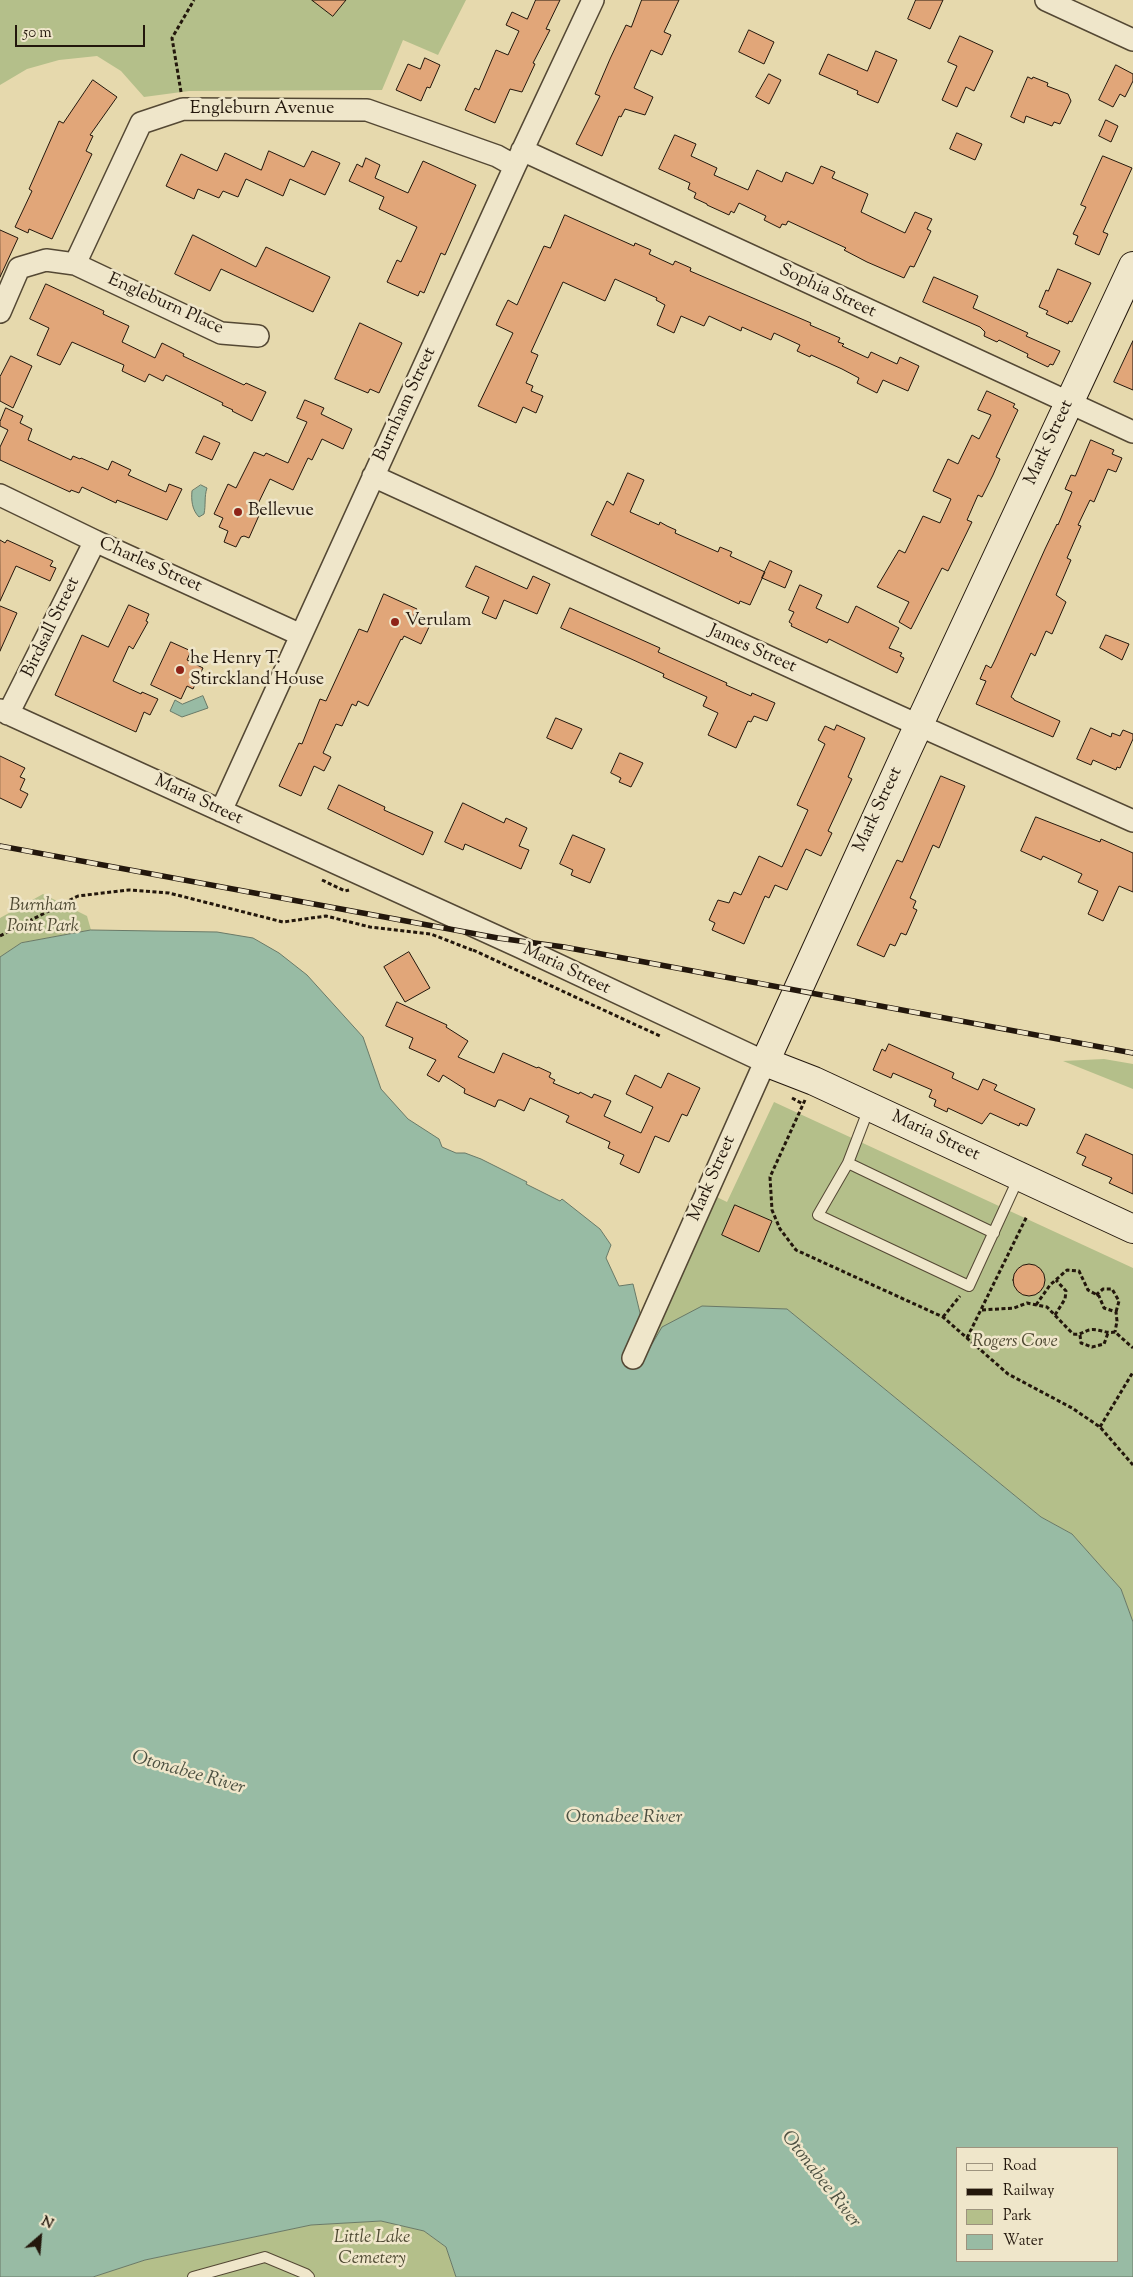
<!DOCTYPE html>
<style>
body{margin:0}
#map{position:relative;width:1133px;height:2277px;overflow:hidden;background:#e6d9ad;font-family:"Sorts Mill Goudy",serif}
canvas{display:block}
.legend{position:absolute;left:956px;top:2147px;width:162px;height:115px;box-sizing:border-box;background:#efe6ca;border:1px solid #9d937e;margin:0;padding:6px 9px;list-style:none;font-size:15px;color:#23170c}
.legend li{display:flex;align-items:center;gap:10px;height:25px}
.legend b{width:25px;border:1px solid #9d937e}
.north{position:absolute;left:15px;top:2212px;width:50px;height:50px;-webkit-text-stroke:4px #efe6ca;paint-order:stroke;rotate:27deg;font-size:14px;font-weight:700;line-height:20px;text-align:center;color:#23170c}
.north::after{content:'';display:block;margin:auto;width:18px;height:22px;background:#23170c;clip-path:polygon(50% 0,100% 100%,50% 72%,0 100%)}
.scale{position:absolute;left:15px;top:25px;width:130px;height:22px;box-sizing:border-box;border:2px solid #23170c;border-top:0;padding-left:6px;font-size:15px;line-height:18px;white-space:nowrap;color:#23170c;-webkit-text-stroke:4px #efe6ca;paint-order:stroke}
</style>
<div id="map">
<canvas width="1133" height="2277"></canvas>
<ul class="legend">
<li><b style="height:6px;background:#efe6ca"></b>Road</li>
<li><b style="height:6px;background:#23170c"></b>Railway</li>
<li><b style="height:14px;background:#b4bf8a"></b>Park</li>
<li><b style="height:14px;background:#98bba4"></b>Water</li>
</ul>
<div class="north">N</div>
<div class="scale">50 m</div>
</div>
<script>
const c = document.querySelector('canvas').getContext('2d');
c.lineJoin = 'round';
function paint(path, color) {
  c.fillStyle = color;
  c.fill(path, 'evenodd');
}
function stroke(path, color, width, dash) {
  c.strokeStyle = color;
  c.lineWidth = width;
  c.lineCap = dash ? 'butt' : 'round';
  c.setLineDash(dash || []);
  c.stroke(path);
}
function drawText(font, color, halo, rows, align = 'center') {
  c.font = font + ' "Sorts Mill Goudy",serif';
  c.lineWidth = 5;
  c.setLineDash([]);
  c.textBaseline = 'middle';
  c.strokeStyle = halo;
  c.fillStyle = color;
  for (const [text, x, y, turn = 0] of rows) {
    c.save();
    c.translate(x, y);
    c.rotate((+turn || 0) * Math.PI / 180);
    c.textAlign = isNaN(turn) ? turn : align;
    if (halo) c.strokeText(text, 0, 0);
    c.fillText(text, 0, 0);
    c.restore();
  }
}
paint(new Path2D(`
 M0 0H466L438 55 403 40 382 90 189 91 144 97 121 71 97 56 59 60 27 69 0 85Z
 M43 894 87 916 91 930 21 943 0 957V918Z
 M1104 1059 1133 1064V1089L1063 1061Z
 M774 1102 1133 1268V1622L1121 1589 1072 1534 1041 1517 787 1309 642 1361 641 1317 696 1187 727 1202Z
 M381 2221 424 2231 446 2247 456 2277H93L145 2260 311 2225Z`), '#b4bf8a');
const water = new Path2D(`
 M201 485 207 488C204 497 206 505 204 514L199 517C192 510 191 500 192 491Z
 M203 696 208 708 182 717 170 711 175 700 182 704Z
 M91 930 217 932 253 938 279 953 307 975 363 1037 381 1089 408 1119 439 1139 442 1147 456 1153H465L481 1159 527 1182 526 1184 560 1201 562 1199 600 1229 611 1245 606 1258 619 1286 633 1284 641 1317 642 1361 662 1327 702 1306 787 1309 1041 1517 1072 1534 1121 1589 1133 1622V2277H456L446 2247 424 2231 381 2221 311 2225 145 2260 93 2277H0V957L21 943ZM957 2148H1117V2261H957Z`);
paint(water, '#98bba4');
stroke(water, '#697967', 1);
const building = new Path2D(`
 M312 0H346L333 16Z
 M536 0H560L546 29 550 30 533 63 535 64 522 92 510 89 495 123 465 110 475 88 479 90 496 50 508 55 519 31 506 25 512 12 527 19Z
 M642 0H679L664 32 671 35 662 55 651 50 634 88 653 97 645 115 625 109 621 117 619 116 602 156 576 144 600 96 595 94 610 59 626 25 631 27Z
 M916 0H943L930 29 908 19Z
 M749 30 774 42 764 64 739 52Z
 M960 36 993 51 974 91 966 87 957 107 942 100 957 66 948 62Z
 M876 51 897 60 878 103 857 94 858 91 819 74 828 54 867 71Z
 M425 58 440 65 430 88 427 87 421 101 396 90 408 64 420 69Z
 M1116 65 1133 74V81L1125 97 1120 94 1113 107 1099 100Z
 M769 74 781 80 769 104 756 97Z
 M1028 77 1032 79 1033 77 1048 83 1047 86 1068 94 1071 101 1060 124 1054 122 1052 126 1026 116 1024 123 1011 117Z
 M93 80 117 97 90 135 93 136 86 151 92 154 52 239 29 229 28 233 15 227 32 191 29 189 59 121 63 123Z
 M1106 120 1118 126 1111 142 1099 136Z
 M957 133 982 144 975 160 950 149Z
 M675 135 696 144 691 156 717 168 714 175 748 190 757 170 782 182 786 172 813 184 821 166 835 172 832 178 868 194 861 212 905 233 915 212 932 219 927 229 931 231 914 267 910 266 904 278 867 262 844 250 846 248 788 221 786 225 782 224 780 228 764 220 766 216 739 203 734 213 731 211 729 215 707 205V204L694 198 696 193 688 189 690 183 659 169Z
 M269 151 304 167 312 151 340 163 325 195 290 179 283 196 246 179 238 197 223 191 219 198 198 189 194 199 166 186 181 154 217 171 225 153 261 170Z
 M1103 156 1132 168 1103 232 1108 234 1099 255 1075 244 1078 236 1073 234 1086 207 1081 205Z
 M366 158 380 165 375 178 408 193 423 161 476 185 445 255 441 253 424 293 420 291 418 296 387 282 397 260 401 262 417 227 379 209 384 197 349 181 357 164 362 167Z
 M565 215 634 246 635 243 651 250 649 254 673 265 675 261 691 268 690 271 811 323 810 325 840 338 838 342 844 344 842 346 868 358 871 352 897 364 900 357 919 366 908 391 883 380 877 393 857 383 859 378 842 369 811 355 810 357 797 351 800 345 774 333 771 340 742 327 741 331 709 316 704 326 681 316 674 333 657 325 665 305 656 300 657 298 615 279 605 301 563 282 531 352 538 355 526 383 533 386 531 391 543 396 536 413 523 407 516 423 478 406 513 333 496 325 501 314 508 300 517 305 544 246 550 248Z
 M0 230 18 238 0 277Z
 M193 235 256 267 266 247 330 277 313 312 221 269 210 291 175 274Z
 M1058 269 1091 283 1072 322 1069 321 1068 324 1046 314 1048 311 1039 307 1046 290 1048 291Z
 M934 277 978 296 973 308 1028 333 1026 336 1060 351 1053 365 1050 364 1048 367 1027 357 1028 354 999 340 997 342 984 336 985 332 980 327 923 302Z
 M46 284 104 311 103 314 129 326 122 342 155 358 162 343 184 354 183 356 244 385 246 383 266 392 252 421 232 411 233 410 222 405 223 403 166 375 163 381 149 374 145 382 122 371 124 365 72 342 60 365 37 355 49 328 30 319Z
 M360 323 402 343 379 393 370 389 368 393 335 379Z
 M1133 341V390L1114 382Z
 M11 356 32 366 13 408 0 401V377Z
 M987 391 1015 404 1013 407 1018 410 996 457 1000 459 993 475 982 497 978 495 967 520 972 522 948 571 942 568 911 629 899 622 909 602 877 587 899 550 905 553 923 516 940 523 951 499 933 491 948 459 958 464 972 435 979 439 991 415 978 410Z
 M305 400 324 408 321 414 352 429 343 449 322 439 312 460 308 458 293 490 270 479 256 508 261 511 249 538 244 536 241 537 236 547 224 542 228 531 219 527 223 518 214 514 228 484 236 488 254 452 264 456 266 453 288 463 307 422 297 418Z
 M6 408 23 416 20 423 32 429 28 440 71 460 73 456 80 459 81 458 108 470 112 461 131 470 128 475 166 492 169 484 182 489 167 520 117 500 116 503 82 487 79 493 71 490 70 492 0 460V447L8 430 0 426V422Z
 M204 436 220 443 212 460 196 453Z
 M1091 440 1114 450 1112 454 1122 458 1116 472 1108 469 1094 502 1090 500 1078 525 1081 526 1067 558 1071 560 1056 595 1066 602 1052 634 1046 631 1035 656 1031 653 1011 697 1014 699V700L1060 721 1053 737 976 704 986 681 980 679 986 665 991 668 995 660 1045 549 1057 524 1058 525 1072 492 1065 489 1071 475 1075 476Z
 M628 473 644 480 630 512 659 525 660 522 667 526 676 530 675 533 718 552 720 547 732 552 730 556 765 572 750 605 740 601 739 604 591 535 607 501 613 505Z
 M0 540 5 543 7 540 53 561 50 566 56 568 50 581 16 566 0 601Z
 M770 561 792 571 785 588 762 578Z
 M476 566 527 589 533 576 550 584 537 614 504 600 496 619 482 613 489 597 466 587Z
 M800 585 822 595 816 608 848 623 856 606 899 628 889 648 902 653 900 656 904 658 897 673 829 639 827 643 791 626 792 624 789 622 794 612 789 610Z
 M384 594 417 609 412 619 429 627 421 644 404 636 402 640 401 639 368 706 358 701 356 706 352 704 342 726 336 724 323 753 331 757 324 771 314 766 301 796 279 786 299 743 302 744 320 699 326 701 359 629 367 632Z
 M129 605 149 614 146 621 148 622 133 649 129 646 113 681 141 694 142 692 158 699 150 715 144 712 136 732 55 695 82 635 108 647Z
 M0 606 17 613 0 651Z
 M570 608 660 648 658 652 727 683 726 685 751 696 752 693 775 703 767 721 754 716 751 722 748 721 736 748 708 735 718 713 703 706 707 697 663 677 664 674 629 658 561 628Z
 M1106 635 1129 644 1122 660 1100 648Z
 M171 642 191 651 187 660 203 668 193 689 187 686 181 699 151 685Z
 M556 718 582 729 572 749 547 738Z
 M837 725 865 738 848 777 852 779 828 831 832 833 821 856 806 849 787 890 775 885 769 898 765 896 744 944 712 930 715 923 709 920 718 900 729 903 734 892 741 895 759 856 782 867 808 810 797 805 825 744 818 740 825 726 834 730Z
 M1091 728 1111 737 1112 733 1120 736 1123 730 1133 734V739L1120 768 1117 767 1116 770 1093 760 1091 765 1077 759Z
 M620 753 643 763 631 787 619 782 621 778 611 773Z
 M0 756 25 768 20 777 25 779 20 790 28 794 21 808 0 798Z
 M941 776 965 786 939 848 933 845 910 898 916 901 913 908 917 910 906 935 901 933 895 946 890 944 884 957 857 945 897 860 902 862Z
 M339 785 385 807 384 810 433 832 423 855 328 809Z
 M463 803 504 823 506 818 527 828 519 846 529 850 521 869 465 844 463 850 445 842Z
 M1036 817 1100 842 1101 839 1133 853V892L1119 886 1103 921 1088 914 1098 891 1078 882 1082 874 1043 856 1041 860 1021 851Z
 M573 835 605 849 590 883 571 875 573 870 560 864Z
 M409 952 430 988 405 1002 384 967Z
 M397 1002 447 1025 446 1027 468 1041 458 1057 494 1073 503 1053 537 1068 538 1067 551 1073 549 1077 555 1080 553 1083 579 1094 580 1092 592 1098 594 1094 611 1101 604 1116 641 1133 653 1107 626 1094 635 1075 661 1088 668 1073 700 1088 687 1116 682 1114 669 1142 655 1136 639 1173 620 1164 624 1155 608 1148 610 1142 566 1122 569 1116 530 1098 524 1111 501 1100H498L495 1107 464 1093 465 1089 443 1075 439 1082 427 1075 436 1060 409 1048 413 1038 386 1026Z
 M889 1044 954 1073 952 1078 978 1090 983 1079 997 1085 994 1090 1035 1109 1027 1126 1020 1123 1019 1126 990 1113 982 1124 948 1108 947 1112 934 1106 936 1100 929 1097 932 1090 893 1073 891 1078 873 1070 882 1049 885 1051Z
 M1086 1134 1133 1155V1194L1109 1183 1112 1178 1082 1165 1086 1157 1077 1153Z
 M735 1205 772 1221 759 1252 722 1235Z
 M1013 1280a16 16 0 1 1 32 0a16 16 0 1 1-32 0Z`);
paint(building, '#e1a679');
stroke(building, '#23170c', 1);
const lane = new Path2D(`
 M869 1108 848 1163 818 1215 969 1286 1019 1177
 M848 1163 994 1233
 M193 2277 265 2257 306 2274 309 2277`);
const street = new Path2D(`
 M1046 0 1133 40
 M522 150 1133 432
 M75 264 221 333 258 336
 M0 312 19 268 46 260 75 264 141 123 183 109 367 110 497 156 515 166
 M373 476 898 716 1133 821
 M0 495 95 541 301 635
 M0 710 520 947 765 1062 633 1358
 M8 714 95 541
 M221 811 515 166 593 0`);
const secondary = new Path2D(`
 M1133 266 909 746 765 1062 814 1081 1133 1229`);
stroke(lane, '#544834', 12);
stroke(street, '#544834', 24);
stroke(secondary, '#23170c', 30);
stroke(new Path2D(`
 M181 92 172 38 194 0
 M322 880 345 891 349 890
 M0 936 78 896 129 890 169 893 283 922 326 916 370 927 431 934 472 950
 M473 950 660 1036
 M792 1098 803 1104
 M805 1100 770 1177 772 1210 780 1229 796 1250 943 1317 1008 1374 1072 1408 1100 1427 1133 1465
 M1096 1295 1103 1289H1112L1119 1301 1116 1312
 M1036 1305 1050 1285 1067 1270 1079 1271 1088 1290 1099 1296 1104 1308 1116 1312 1117 1321 1115 1332
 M982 1310 1014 1308 1027 1303 1047 1307 1073 1334C1081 1335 1083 1332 1089 1330 1098 1328 1106 1334 1115 1332L1133 1348
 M1055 1315 1065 1299 1066 1291 1056 1280
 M943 1317 960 1296
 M1080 1335 1081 1343 1092 1347 1104 1344 1108 1333
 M967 1338 1027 1216
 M1100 1427 1133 1372`), '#23170c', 3, [4, 2.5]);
stroke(lane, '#efe6ca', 10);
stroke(street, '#efe6ca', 21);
stroke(secondary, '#efe6ca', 28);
const rail = new Path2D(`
 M0 846 498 938 564 947 1133 1053`);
stroke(rail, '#23170c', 5.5);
stroke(rail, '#efe6ca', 4, [11]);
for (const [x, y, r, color] of [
 [238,512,5,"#8f2418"],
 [395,622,5,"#8f2418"],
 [180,670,5,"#8f2418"]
]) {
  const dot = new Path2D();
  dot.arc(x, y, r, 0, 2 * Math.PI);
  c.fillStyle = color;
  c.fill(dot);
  stroke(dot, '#efe6ca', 2);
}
drawText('18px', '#23170c', '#efe6ca', [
 ["Engleburn Avenue",262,110],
 ["Sophia Street",827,292,25],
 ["Engleburn Place",165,305,24],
 ["Burnham Street",406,405,-65],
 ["Mark Street",1050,443,-65],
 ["Charles Street",150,566,24],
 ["Birdsall Street",52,628,-64],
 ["James Street",752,650,24],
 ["Maria Street",198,801,25],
 ["Mark Street",879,810,-65],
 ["Maria Street",566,970,26],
 ["Maria Street",935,1137,25],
 ["Mark Street",713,1179,-66]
]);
drawText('18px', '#23170c', '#efe6ca', [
 ["Bellevue",248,512],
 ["Verulam",405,622],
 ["he Henry T.",190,660],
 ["Stirckland House",190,681]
], 'left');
drawText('italic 18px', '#4e4932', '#efe6ca', [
 ["Burnham",43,907],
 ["Point Park",43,928],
 ["Rogers Cove",1015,1343],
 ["Little Lake",372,2239],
 ["Cemetery",372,2260]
]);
drawText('italic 19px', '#4c5041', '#efe6ca', [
 ["Otonabee River",188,1774,16],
 ["Otonabee River",624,1819],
 ["Otonabee River",820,2180,52]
]);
</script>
